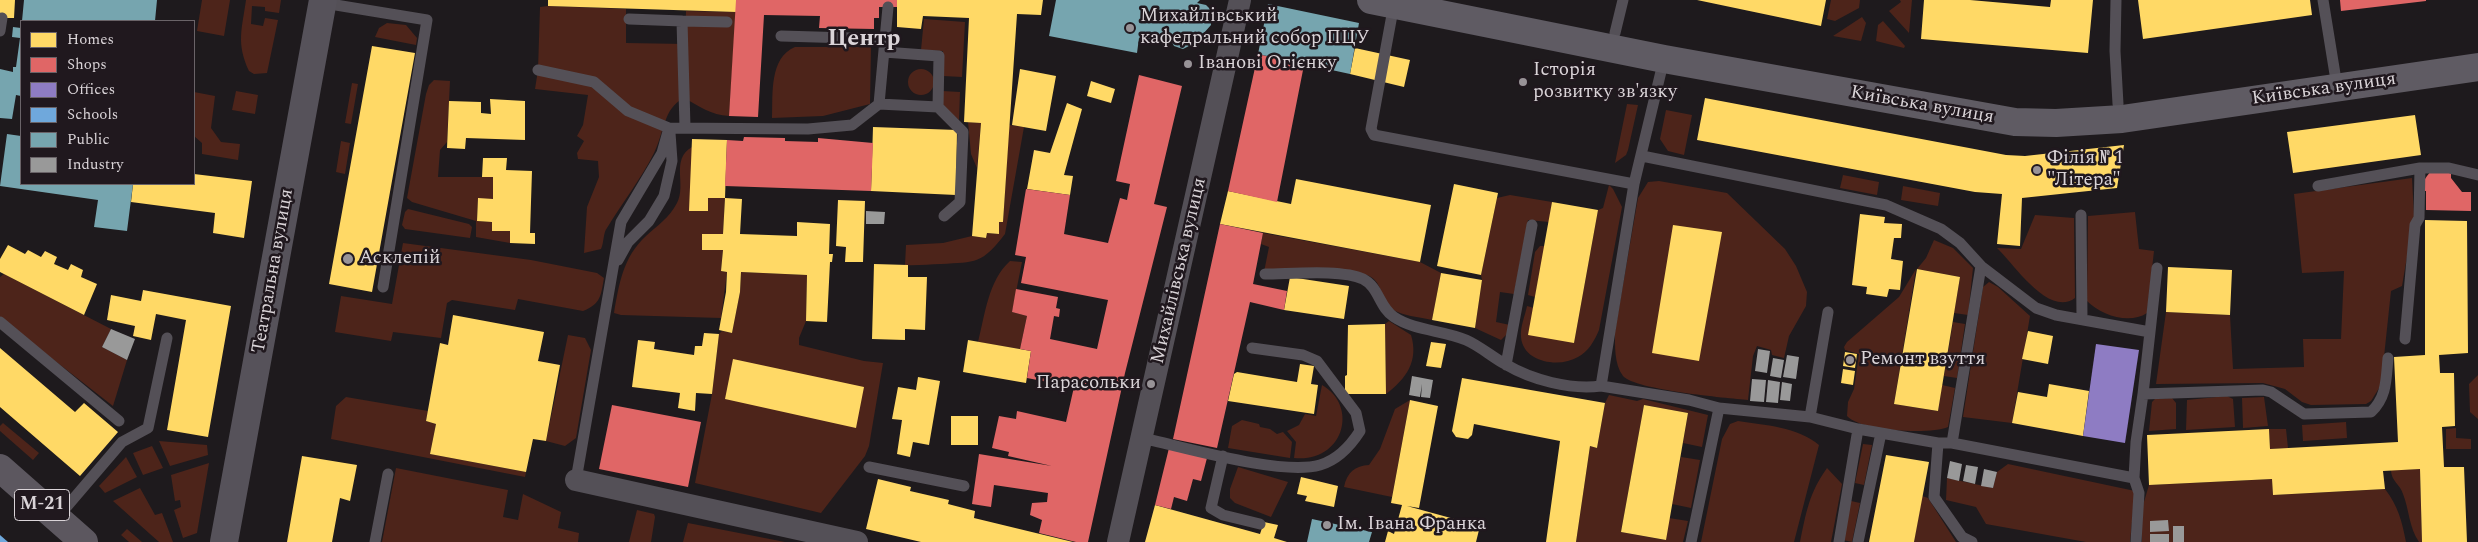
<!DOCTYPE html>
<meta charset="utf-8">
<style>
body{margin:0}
#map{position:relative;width:2478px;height:542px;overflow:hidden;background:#1e1a1d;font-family:Spectral,serif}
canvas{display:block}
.legend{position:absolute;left:20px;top:20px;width:175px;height:165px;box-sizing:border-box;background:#20181e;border:1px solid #6a6368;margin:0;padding:6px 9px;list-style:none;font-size:15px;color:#dad4d8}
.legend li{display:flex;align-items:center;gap:10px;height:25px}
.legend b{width:25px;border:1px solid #6a6368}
</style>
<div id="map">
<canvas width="2478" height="542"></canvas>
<ul class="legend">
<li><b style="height:14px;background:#ffd966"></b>Homes</li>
<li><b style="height:14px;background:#e06666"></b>Shops</li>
<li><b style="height:14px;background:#8e7cc3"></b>Offices</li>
<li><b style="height:14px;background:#6fa8dc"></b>Schools</li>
<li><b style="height:14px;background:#76a5af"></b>Public</li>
<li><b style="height:14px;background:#999"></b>Industry</li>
</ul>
</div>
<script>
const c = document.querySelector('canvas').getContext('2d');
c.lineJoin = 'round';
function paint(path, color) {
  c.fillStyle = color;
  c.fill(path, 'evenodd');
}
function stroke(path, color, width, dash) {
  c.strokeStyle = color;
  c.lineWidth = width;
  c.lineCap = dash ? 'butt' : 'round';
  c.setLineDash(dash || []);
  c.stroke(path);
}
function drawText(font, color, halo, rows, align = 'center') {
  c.font = font + ' Spectral,serif';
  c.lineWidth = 5;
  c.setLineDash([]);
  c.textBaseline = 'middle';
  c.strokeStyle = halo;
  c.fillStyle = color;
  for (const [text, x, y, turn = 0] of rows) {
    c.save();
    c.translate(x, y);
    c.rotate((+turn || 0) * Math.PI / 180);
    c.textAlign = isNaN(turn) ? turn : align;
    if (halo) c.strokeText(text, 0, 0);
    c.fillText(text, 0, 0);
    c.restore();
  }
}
paint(new Path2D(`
 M202 0H230L224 36 197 31Z
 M246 0H281L279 13 265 11V7L252 6 251 24 263 26 265 18 278 20 267 73 254 74 249 71C236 43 242 29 246 0Z
 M1831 0H1860L1859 8 1835 21 1827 19Z
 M1900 0H1912L1909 33 1889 11 1901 2Z
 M548 6 626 9V43L685 44 686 11 736 12 729 116C711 115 699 106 684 98 663 108 664 134 654 153 641 179 622 203 607 228 603 233 604 243 601 249L584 253 587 207 599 177 598 161 578 159 577 153 584 141 577 136 583 125 588 95 535 89 538 70 540 7Z
 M1862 17 1866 23 1861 41 1833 36Z
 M924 19 965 22 962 77 943 76V51L921 50Z
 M1883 21 1905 46 1904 48 1876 41 1878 25Z
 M387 23 406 25 417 38 416 45 375 37 379 28Z
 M795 47H871L870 104 823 116 772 118C773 94 769 58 795 47Z
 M908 82a13 13 0 1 1 26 0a13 13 0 1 1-26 0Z
 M434 80 450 81 447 142 440 150 438 177H493V199H478L477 221 492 222V231H510V243L476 237V221L412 202 407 198 426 94 429 85Z
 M352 83 358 84 351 124 345 123Z
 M236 91 258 95 255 114 232 110Z
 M942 91 960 92 959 120 943 107Z
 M194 92 215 96 211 128 221 142 240 144 238 160 202 154V143L194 136Z
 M1627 104 1638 105 1628 150 1626 155 1615 163Z
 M1666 110 1692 115 1684 155 1668 151 1660 139Z
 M968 122 981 123 977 168 971 154Z
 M1009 125 1024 127 1005 234C982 264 976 262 941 264 929 264 917 266 905 265L906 245 943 243 972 236 986 238 987 233 998 234 999 222H1003Z
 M341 141 350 143 345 174 336 172Z
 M692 147 707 211 708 198H725L723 234H702V249L723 250 721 271 727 272 721 318 621 315 614 313C619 284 623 257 646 236 658 225 669 218 677 203 687 184 670 160 692 147Z
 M1843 175 1879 182 1877 195 1840 188Z
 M2412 178 2414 216 2402 286 2391 291 2381 385 2371 401 2366 404 2311 405 2302 402 2285 389 2263 383 2156 384 2166 312 2230 315 2233 369 2304 367 2303 339H2341L2344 271 2302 273 2294 194Z
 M1659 181 1727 193 1785 249 1796 266 1807 292 1806 306 1789 336 1784 358 1772 355 1771 350 1757 346 1753 356 1748 400C1727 398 1635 390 1623 376 1614 364 1615 345 1615 331L1638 198 1648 182Z
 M1609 185 1613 189 1622 207 1599 330C1595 340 1588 352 1578 357 1560 368 1523 363 1521 337 1520 327 1525 316 1527 306L1534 308 1574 343 1598 210 1603 208Z
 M1903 186 1940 193 1938 206 1901 200Z
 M1510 195 1552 202 1549 222 1528 220 1514 294 1500 292 1496 322 1510 325 1508 333 1501 340 1475 328 1482 280 1481 275 1497 198Z
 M408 209 469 224 472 227 470 238 405 229 402 225 405 212Z
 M2135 212 2139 249 2154 251 2147 313C2129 325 2101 315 2087 301L2088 216Z
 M2035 215 2074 218 2075 298C2049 318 2013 263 1997 248L2021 249Z
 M1263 233 1420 262 1441 273 1432 320C1421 317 1400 316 1391 308 1379 297 1383 281 1367 275L1264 272 1269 247 1261 244Z
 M1934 240 1953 248 1973 268 1968 315 1954 313 1960 277 1917 269 1926 258Z
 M403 243 531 260 597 273 604 278C601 295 601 304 583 311L518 299 515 310 452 300 447 303 441 338 393 332 391 341 335 332 341 296 392 304Z
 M1540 246H1545L1535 297 1528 295 1535 252Z
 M1010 261 1022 262 1012 312 1027 316 1020 349 978 342C985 315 988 281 1010 261Z
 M1916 269 1894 404 1938 411 1942 385 1955 388 1948 427C1930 435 1860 431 1847 416L1848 402 1854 389 1859 354 1845 350 1844 347 1847 342 1899 297Z
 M741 272 807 275 806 321 799 338V345L864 361 883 363 869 446 865 456 821 513 695 483 712 394 719 334 722 331 732 333 740 292Z
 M4 274 111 329 102 347 127 360 113 406 0 318V277Z
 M1989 282 1998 287 2030 316 2012 423 1963 417 1983 287Z
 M1389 321 1411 335C1419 361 1406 379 1386 394L1385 324Z
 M1953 322 1965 324 1957 378 1944 376Z
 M568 335 585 338 591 350 576 438 565 446 546 441Z
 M2478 375V419L2470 412 2469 384Z
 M1322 385C1359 406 1344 463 1294 458L1296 442 1287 431 1299 425 1305 414 1316 416Z
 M1609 395 1637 401 1643 399 1708 415 1702 447 1683 443 1688 413 1644 405 1621 532 1665 540 1669 518 1688 521 1683 542H1576L1590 446 1597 448 1605 403Z
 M2227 396 2233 399 2235 427 2186 430 2187 400Z
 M346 397 428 411 426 421 436 424 430 454 526 472 525 477 331 439 336 406Z
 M2264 397 2268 426 2243 428 2242 398Z
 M2172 398 2176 403V429L2149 431 2152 402 2155 399Z
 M1410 400 1392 497 1344 487C1347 472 1355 466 1369 465L1380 449 1395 409Z
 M1242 420 1259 424 1260 427 1270 429 1277 434 1283 432 1292 442 1290 458 1228 448 1232 426Z
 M1738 421C1764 425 1798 427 1819 445L1794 542H1701L1722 439 1730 424Z
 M2346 422 2347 438 2303 441 2302 425Z
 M3 423 39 453 33 460 0 431V426Z
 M2456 428V438L2471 439V449H2446V429Z
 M2269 429H2286L2288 448 2270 449Z
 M159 441 207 445 208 455 170 466Z
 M1863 444 1872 445 1864 485 1855 483Z
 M152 446 163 468 143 475 133 453Z
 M126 457 137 477 105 493 99 486Z
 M1681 457 1700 460 1691 508 1672 504Z
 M209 463 197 533 183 538 174 510 181 507 180 500 175 501 171 475Z
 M2008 464 2135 491 2130 542H2086L1986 524 1976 507 1946 500 1947 478 1993 488 1997 472Z
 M1238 467 1288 482 1271 517 1235 503 1230 498V489Z
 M396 468 508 490 503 517 518 520 523 494 561 512 558 528 579 533 578 542H382Z
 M1827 468 1842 484 1831 542H1800C1806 513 1809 493 1827 468Z
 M2420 469 2422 542H2419C2409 528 2409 509 2403 494 2400 484 2391 481 2391 470Z
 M2272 479 2273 495 2385 489C2398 506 2402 521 2406 542H2142L2141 512 2149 485Z
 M140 488 155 515 162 513 173 542H159L113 501Z
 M1922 496 1928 498 1956 542H1914Z
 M1851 501 1860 503 1852 542 1843 540Z
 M637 510 654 514 655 517 651 542H629Z
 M688 523 785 542H683Z
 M127 529 142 542H129L121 535Z`), '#4d241a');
paint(new Path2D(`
 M0 0H15L14 18H0Z
 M548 0H736V12L548 6Z
 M897 0H1043L1041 15 1017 14 1003 222H999V234L987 233 986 238 972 236 981 123 964 122 969 18 923 16 921 29 897 27Z
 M1697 0H1826L1821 26Z
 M1924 0H1970L2050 7 2051 0H2093L2088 53 1921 39Z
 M2138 0H2310L2312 15 2143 39Z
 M372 46 415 53 372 292 329 284Z
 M1355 48 1410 60 1404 87 1350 74Z
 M1020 69 1056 76 1046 131 1012 125Z
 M1091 81 1115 89 1111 103 1087 96Z
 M1705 98 2006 155 2025 156 2124 145 2117 188 2022 198 2020 246 1997 244 2002 194 1975 192 1697 140Z
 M490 99 525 101V140L466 138 465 149 447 148 449 101 481 102V113L491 114Z
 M1067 103 1082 109 1064 175 1073 176 1070 195 1027 189 1034 150 1050 153Z
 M2415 115 2421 155 2293 173 2287 132Z
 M873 127 957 130 956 195 871 191Z
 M692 139 727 140 725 198 742 199 740 234 797 236V222L830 224 829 254H833L832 262H830L827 322 806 321 807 275 741 272 740 292 732 333 719 330 726 292 727 272 721 271 723 250H702V234H723L725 198H708V211H689Z
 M483 158H507L506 170 532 171 530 233H535V244L510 243V231H492V222L477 221 478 198 493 199V177H482Z
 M194 174 252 181 244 238 213 233 215 213 131 202 133 184H194Z
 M1296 179 1431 205 1420 262 1220 224 1228 191 1291 204Z
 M1454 184 1498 193 1481 275 1437 266Z
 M838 200 865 201 863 262H845L846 247 836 246Z
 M1552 202 1598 210 1574 343 1528 335Z
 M1860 214 1885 217 1884 223 1902 224 1901 238H1894L1891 259 1903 261 1900 290 1889 289 1887 297 1866 294 1867 287 1852 285Z
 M2425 220 2467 221 2468 353 2439 355 2440 373H2454L2455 426 2442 427 2444 467H2464L2467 542H2422L2420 469 2383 471 2385 489 2273 495 2272 479 2149 485 2147 435 2269 429 2270 449 2398 442 2394 357 2425 355Z
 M1673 225 1722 232 1699 361 1652 353Z
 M8 245 25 254 28 250 41 257 45 251 57 257 54 264 68 270 71 264 83 270 81 277 97 284 84 315 0 272V259Z
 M874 264 908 265V277H927L925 330 905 329V340L872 339Z
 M2168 267 2232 270 2230 315 2166 312Z
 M1917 269 1960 277 1938 411 1894 404Z
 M1441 273 1482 280 1475 328 1432 320Z
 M1290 277 1349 286 1344 319 1284 310Z
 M143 290 231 306 208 437 167 430 186 320 156 314 151 340 133 336 135 326 107 320 111 295 141 301Z
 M453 315 544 332 538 361 560 365 546 441 533 439 526 472 430 454 436 424 426 421 440 343 448 345Z
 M1385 324 1386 394H1345V376L1347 375 1348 325Z
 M2028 331 2053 336 2048 364 2022 359Z
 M704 333 719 334 712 394 696 393 695 411 678 408 680 393 632 387 638 340 655 342 654 349 694 355 695 346H702Z
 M968 340 1031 351 1026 383 963 372Z
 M1431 342 1446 344 1441 368 1426 366Z
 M0 348 75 412 84 403 118 432 80 476 0 407Z
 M1845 352 1857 354 1855 368 1843 366Z
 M733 359 864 387 856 428 725 399Z
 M1300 364 1314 366 1311 384 1318 385 1314 414 1228 401 1234 374 1237 372 1297 382Z
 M1843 369 1855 371 1853 385 1841 383Z
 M918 377 940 381 929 445 913 442 910 457 897 454 902 420 892 419 898 387 916 390Z
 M1462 378 1605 403 1597 448 1590 446 1576 542H1546L1560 441 1474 424 1472 435 1468 439 1456 437 1452 431Z
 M2049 384 2089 391 2083 436 2012 423 2018 392 2047 397Z
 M1410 400 1438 406 1419 508 1407 506 1480 526 1476 542H1385L1388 531 1394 534 1402 505 1391 503Z
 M1644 405 1688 413 1666 540 1621 532Z
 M951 416H978V445H951Z
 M1886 455 1929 462 1914 542H1869Z
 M302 456 357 465 350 501 340 498 332 542H287Z
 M1301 477 1338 486 1334 507 1305 501 1307 496 1297 494Z
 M878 479 911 487 910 491 949 500 948 504 975 511 974 518 1073 542H921L866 529Z
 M1155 505 1260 534 1264 522 1278 525 1274 538 1287 542H1145Z`), '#ffd966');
paint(new Path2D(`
 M736 0H897V7H879V18H874V29L819 28 820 16 764 15 758 117 729 116Z
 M2340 0H2426V1L2341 11Z
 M1258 54 1304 65 1277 202 1228 191Z
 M1139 75 1182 86 1154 204 1167 207 1125 373 1088 542H1076L1039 533 1042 520 1030 515 1032 503 1047 502 1048 493 994 485 991 507 972 504 979 454 1052 466 1008 456 1009 452 992 448 999 416 1016 419 1017 411 1066 422 1074 387 1027 378 1031 351 1020 349 1027 316 1012 312 1016 289 1058 297 1056 308 1060 309 1059 317 1054 316 1050 339 1097 349 1108 300 1021 283 1026 257 1015 255 1026 189 1070 195 1064 234 1108 243 1120 198 1127 200 1130 184 1116 181Z
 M744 137 785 138V141L818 142V138L873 143 871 191 725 186 727 140 743 141Z
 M2451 170V178L2462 192H2471V211L2426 210V191H2423V182L2427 176 2431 171Z
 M1220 224 1263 233 1253 284 1287 291 1284 310 1250 302 1217 448 1173 439Z
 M612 405 701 422 688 487 599 469Z
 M1169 448 1207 458 1201 481 1193 479 1187 501 1174 497 1171 509 1155 505Z`), '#e06666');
paint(new Path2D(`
 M2096 344 2139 350 2125 443 2083 436Z`), '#8e7cc3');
paint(new Path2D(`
 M0 535 8 542H0Z`), '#6fa8dc');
paint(new Path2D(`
 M24 0H157L155 21H22Z
 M1056 0H1200L1197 3 1206 5 1210 9 1211 25 1203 34 1193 35 1191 45 1183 49 1174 46 1170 38 1156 35 1152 41 1139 38 1137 53 1049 36Z
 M1268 4 1359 23 1350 74 1258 54Z
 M13 27 21 28V96L16 95 12 119 0 118V69L13 72V67H16L20 38 12 37Z
 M7 134 21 136V184H133L127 231 94 227 98 200 0 186Z
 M1312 519 1372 532 1369 542H1307Z`), '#76a5af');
paint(new Path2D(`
 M866 211 885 212 884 224H866Z
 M111 329 135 339 127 360 102 347Z
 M1758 349 1770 351 1767 373 1755 371Z
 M1787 355 1799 357 1796 379 1783 377Z
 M1773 358 1784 360 1781 378 1770 376Z
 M1412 376 1433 380 1430 398 1421 397 1422 384 1420 397 1409 395Z
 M1752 379 1766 380 1764 402 1750 401Z
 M1768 380 1780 382 1778 403 1766 402Z
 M1782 382 1792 384 1790 401 1780 400Z
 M1950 461 1962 464 1959 481 1947 478Z
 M1966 465 1978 467 1975 484 1963 481Z
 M1984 469 1997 472 1993 488 1981 486Z
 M2168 520 2169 531 2150 532V521Z
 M2173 526H2184V542H2173Z
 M2150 534H2169V542H2150Z`), '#999');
stroke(new Path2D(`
 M2116 0 2115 51 2118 104
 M2323 0 2335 74
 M1394 4 1371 129 1374 135 1634 184
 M336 5 427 20 383 287
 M629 19 682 21 685 127
 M682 21 727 22
 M0 31 2 18
 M1615 33 1623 0
 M781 36 885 39
 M884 52 939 56 938 107
 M1664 59 1634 184 1601 386 1689 400 1719 408 1810 417 1858 429 1938 443H1952L2134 478 2139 493 2136 542
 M538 70 594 82 628 111 669 128 808 129 852 125 879 104 888 7
 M879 104 938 107 963 132 960 202 944 216
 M1642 156 1886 205 1941 229 1960 243 1981 266 2036 308 2056 315 2150 332 2143 394
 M2318 186 2420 168
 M2081 215 2082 318
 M618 260 628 242 649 221 664 196 672 161 670 133
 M1265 274C1290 274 1342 269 1363 279 1379 287 1379 307 1394 317 1415 331 1443 330 1466 340 1480 346 1492 357 1505 364 1532 380 1570 390 1601 386
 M0 322 119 421
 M2150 332 2157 268
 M2405 339 2415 225 2419 218 2420 168H2449L2478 175
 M1506 365 1532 225
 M1810 417 1828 312
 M1142 438C1184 447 1281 476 1320 465 1337 460 1351 445 1360 431L1356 413 1317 361 1303 355 1252 348
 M1938 443 1934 497 1962 537 1972 542
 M1952 443 1981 266
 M1223 456 1211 508 1223 515 1260 524
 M869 467 964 486
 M2134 478 2136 442 2143 394 2263 390 2271 392 2304 414 2371 412C2387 397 2386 379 2388 358
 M576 480 621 222 662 153 669 128
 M57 518 122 442 148 428 167 338
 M375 542 388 474
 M1691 542 1719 408
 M1839 542 1858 429
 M1858 542 1881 433`), '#545057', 11);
stroke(new Path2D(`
 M576 480 857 542
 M1118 542 1240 0`), '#545057', 22);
stroke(new Path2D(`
 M224 542 323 0`), '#56525a', 28);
stroke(new Path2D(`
 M1371 0 1664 59 2015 122 2056 123 2122 119 2478 67`), '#5f5b63', 28);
stroke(new Path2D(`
 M0 468 84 542`), '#5c575f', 28);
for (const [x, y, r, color] of [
 [1130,28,5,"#989397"],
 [1188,64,5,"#989397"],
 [1523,82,5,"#989397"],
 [2037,170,5,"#989397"],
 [348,259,6,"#989397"],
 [1850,360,5,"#989397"],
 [1151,384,5,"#989397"],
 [1327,525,5,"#989397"]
]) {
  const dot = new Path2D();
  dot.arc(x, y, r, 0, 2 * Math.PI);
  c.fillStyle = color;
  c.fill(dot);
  stroke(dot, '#20181e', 2);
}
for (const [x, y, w] of [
 [42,505,55]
]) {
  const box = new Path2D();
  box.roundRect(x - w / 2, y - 15.5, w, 31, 4);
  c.fillStyle = '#20181e';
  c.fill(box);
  stroke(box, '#dad4d8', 1);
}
drawText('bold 18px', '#dad4d8', null, [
 ["М-21",42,505]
]);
drawText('19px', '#dad4d8', '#20181e', [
 ["Михайлівський",1140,17],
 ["кафедральний собор ПЦУ",1140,39],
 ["Іванові Огієнку",1198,64],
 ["Історія",1533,71],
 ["розвитку зв'язку",1533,93],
 ["Філія № 1",2047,159],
 ["\"Літера\"",2047,181],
 ["Асклепій",359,259],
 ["Ремонт взуття",1860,360],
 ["Парасольки",1141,384,"right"],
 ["Ім. Івана Франка",1337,525]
], 'left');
drawText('19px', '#dad4d8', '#20181e', [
 ["Київська вулиця",2324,90,-8],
 ["Київська вулиця",1922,106,10],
 ["Театральна вулиця",274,271,-80],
 ["Михайлівська вулиця",1180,271,-77]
]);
drawText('bold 24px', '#dad4d8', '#20181e', [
 ["Центр",864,40]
]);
</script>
